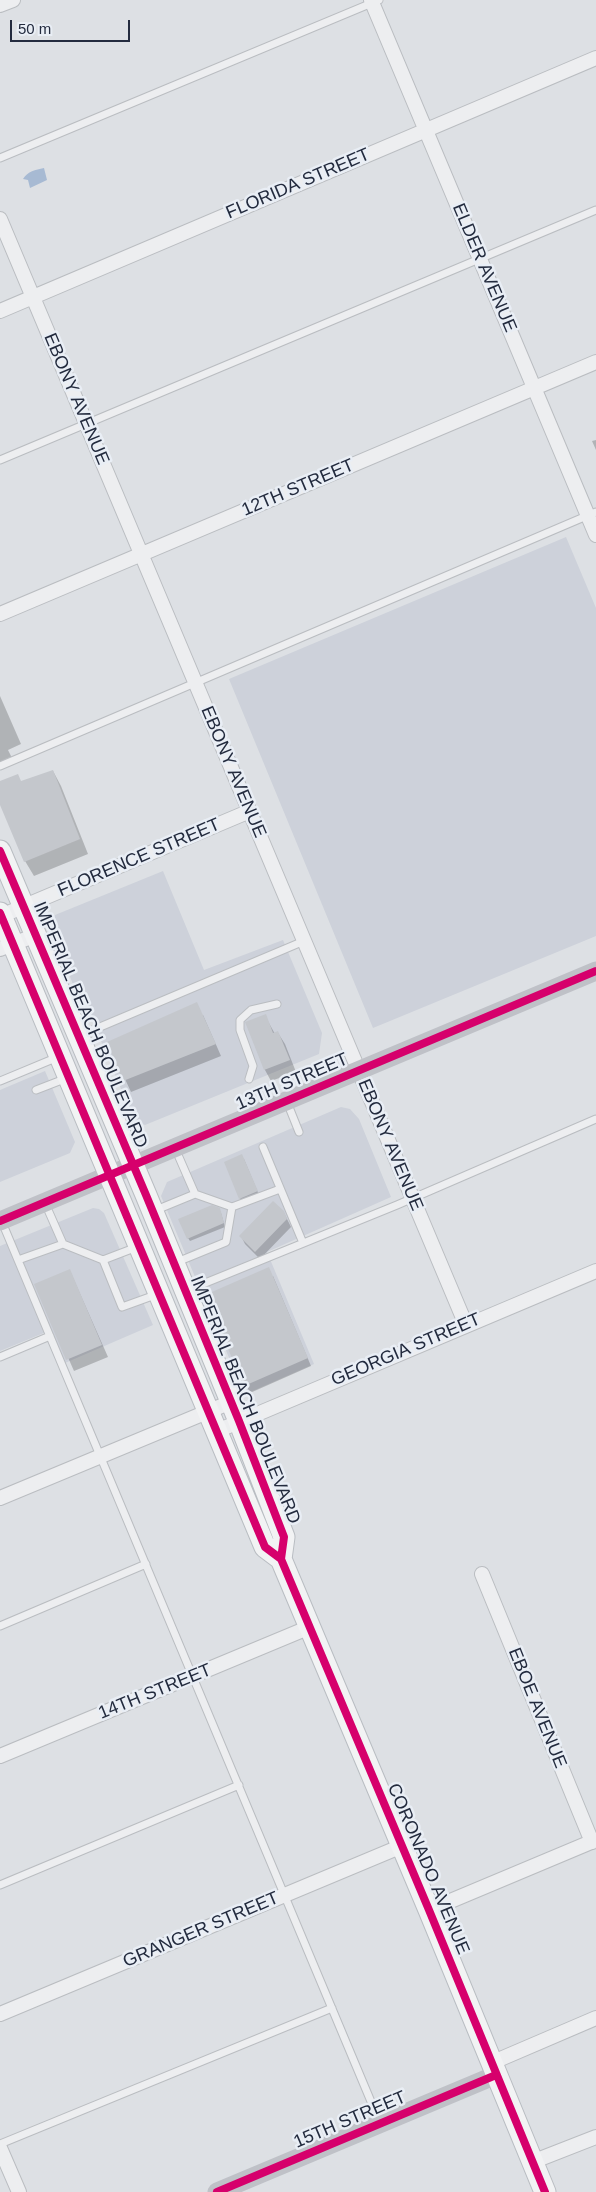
<!DOCTYPE html>
<style>
body{margin:0}
#map{position:relative;width:596px;height:2192px;overflow:hidden;background:#dde0e4;font-family:Arial,sans-serif}
canvas{display:block}
.scale{position:absolute;left:10px;top:20px;width:120px;height:22px;box-sizing:border-box;border:2px solid #232b3e;border-top:0;padding-left:6px;font-size:15px;line-height:18px;white-space:nowrap;color:#232b3e;-webkit-text-stroke:4px #e9eef5;paint-order:stroke}
</style>
<div id="map">
<canvas width="596" height="2192"></canvas>
<div class="scale">50 m</div>
</div>
<script>
const c = document.querySelector('canvas').getContext('2d');
c.lineJoin = 'round';
function paint(path, color) {
  c.fillStyle = color;
  c.fill(path, 'evenodd');
}
function stroke(path, color, width, dash) {
  c.strokeStyle = color;
  c.lineWidth = width;
  c.lineCap = dash ? 'butt' : 'round';
  c.setLineDash(dash || []);
  c.stroke(path);
}
function drawText(font, color, halo, rows, align = 'center') {
  c.font = font + ' Arial,sans-serif';
  c.lineWidth = 5;
  c.setLineDash([]);
  c.textBaseline = 'middle';
  c.strokeStyle = halo;
  c.fillStyle = color;
  for (const [text, x, y, turn = 0] of rows) {
    c.save();
    c.translate(x, y);
    c.rotate((+turn || 0) * Math.PI / 180);
    c.textAlign = isNaN(turn) ? turn : align;
    if (halo) c.strokeText(text, 0, 0);
    c.fillText(text, 0, 0);
    c.restore();
  }
}
paint(new Path2D(`
 M566 537 596 608V936L373 1028 229 679Z
 M163 871 204 970 283 940 322 1033 319 1054 145 1125 136 1121 132 1115 81 993 74 987 50 925 55 915Z
 M45 1071 75 1142 70 1153 0 1182V1090Z
 M341 1107 350 1109 359 1119 391 1197 267 1252 314 1364 248 1393 243 1391 161 1196 167 1182Z
 M93 1208 99 1209 104 1213 153 1325 65 1363 51 1330 0 1351V1246Z`), '#cdd1da');
paint(new Path2D(`
 M44 168 47 180 30 188 28 180 23 179C28 171 35 170 44 168Z`), '#a7bad3');
paint(new Path2D(`
 M596 440V450L592 441Z
 M0 696 21 744 8 750 12 758 0 763Z
 M53 771 61 786 88 854 34 876 25 861 0 802V783L21 782Z
 M203 1015 221 1056 131 1092 108 1042Z
 M265 1016 275 1034 278 1033 285 1044 296 1072 271 1081 265 1070 247 1023Z
 M244 1159 259 1195 242 1201 240 1198Z
 M283 1211 291 1227 260 1259 245 1244 241 1236Z
 M221 1213 225 1227 190 1241 188 1238Z
 M70 1271 108 1357 74 1371 36 1285Z
 M273 1276 311 1366 250 1393 207 1296Z`), '#0003');
paint(new Path2D(`
 M53 770 80 839 24 862 0 805V781L18 774 21 781Z
 M197 1002 216 1044 123 1081 107 1042Z
 M266 1014 273 1033 278 1031 290 1060 264 1070 245 1022Z
 M242 1154 258 1191 239 1199 224 1162Z
 M273 1201 284 1211 287 1219 255 1252 239 1236Z
 M212 1205 220 1208 224 1223 187 1239 178 1219Z
 M269 1267 308 1358 244 1386 205 1295Z
 M70 1269 102 1345 66 1360 34 1284Z`), '#c4c7cc');
const lane = new Path2D(`
 M0 158 379 0
 M0 460 596 210
 M0 766 596 512
 M81 1035 304 941
 M249 1079 253 1066 240 1030V1020L251 1010 277 1004
 M0 1081 58 1057
 M36 1090 67 1078
 M287 1102 299 1132
 M263 1147 303 1243
 M175 1148 195 1194
 M45 1203 63 1244
 M156 1210 195 1194 232 1207
 M2 1222 380 2123
 M18 1260 63 1244 103 1260 137 1247
 M103 1260 122 1307 158 1294
 M177 1262 226 1242 232 1207 280 1189
 M188 1290 397 1205 596 1119
 M0 1357 50 1336
 M0 1626 146 1564
 M0 1885 239 1785
 M0 2144 332 2008`);
const street = new Path2D(`
 M371 0 596 535
 M0 5 13 0
 M0 219 466 1325
 M0 311 596 58
 M0 614 596 362
 M1 916 250 811
 M0 949 36 935
 M217 1431 596 1271
 M0 1498 231 1402
 M482 1574 592 1842
 M0 1756 310 1627
 M429 1910 596 1840
 M0 2014 402 1846
 M491 2063 596 2018
 M0 2148 19 2192
 M532 2162 596 2137`);
const primary = new Path2D(`
 M0 851 146 1195 239 1421 284 1537 281 1559
 M0 913 265 1547 281 1559 429 1910 545 2192`);
stroke(lane, '#babdc1', 9);
stroke(street, '#babdc1', 16);
stroke(primary, '#b9bdc2', 23);
stroke(lane, '#edeef0', 7);
stroke(street, '#edeef0', 14);
stroke(new Path2D(`
 M0 1221 596 971
 M217 2192 496 2075`), '#bfc1c7', 19);
stroke(primary, '#f2f3f4', 21);
stroke(new Path2D(`
 M0 851 146 1195 239 1421 284 1537 281 1559
 M0 913 265 1547 281 1559 429 1910 545 2192
 M0 1221 596 971
 M217 2192 496 2075`), '#d6006c', 8);
drawText('18px', '#232b3e', '#e9eef5', [
 ["FLORIDA STREET",298,184,-23],
 ["ELDER AVENUE",484,268,67],
 ["EBONY AVENUE",76,399,67],
 ["12TH STREET",298,488,-23],
 ["EBONY AVENUE",233,772,67],
 ["FLORENCE STREET",139,858,-23],
 ["IMPERIAL BEACH BOULEVARD",90,1025,67],
 ["13TH STREET",292,1082,-23],
 ["EBONY AVENUE",390,1145,67],
 ["GEORGIA STREET",406,1350,-23],
 ["IMPERIAL BEACH BOULEVARD",245,1400,68],
 ["14TH STREET",155,1692,-22],
 ["EBOE AVENUE",537,1708,68],
 ["CORONADO AVENUE",428,1869,67],
 ["GRANGER STREET",201,1930,-23],
 ["15TH STREET",350,2120,-23]
]);
</script>
